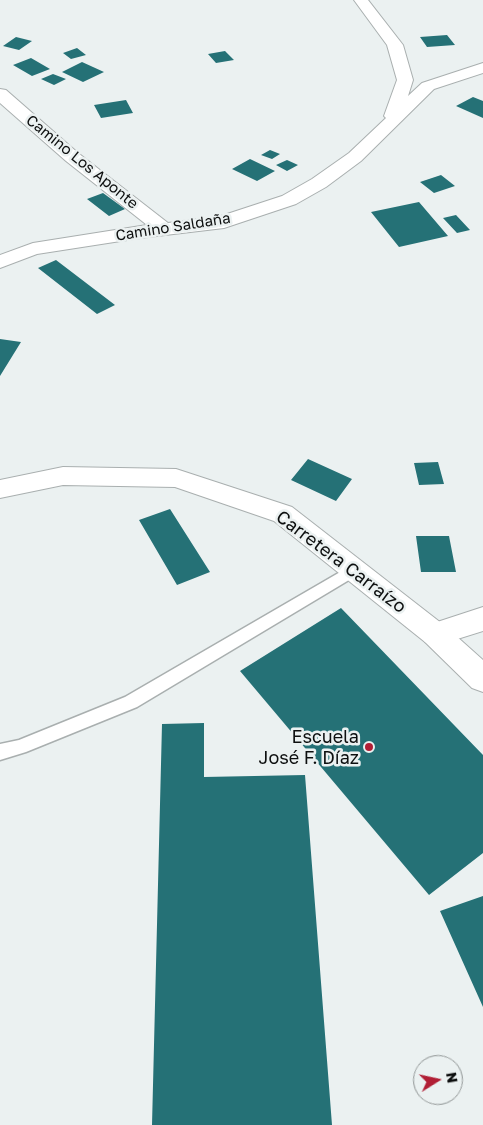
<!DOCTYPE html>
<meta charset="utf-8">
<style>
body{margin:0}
#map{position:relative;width:483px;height:1125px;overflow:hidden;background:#ebf1f1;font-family:"Golos Text",sans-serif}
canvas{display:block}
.north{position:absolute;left:413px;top:1055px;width:50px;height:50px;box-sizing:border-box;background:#ebf1f1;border:1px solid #929797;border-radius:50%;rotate:80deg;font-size:14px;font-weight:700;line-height:20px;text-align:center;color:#0d0f0f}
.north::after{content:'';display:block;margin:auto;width:18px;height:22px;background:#b11e35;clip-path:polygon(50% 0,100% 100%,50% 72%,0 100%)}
</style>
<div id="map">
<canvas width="483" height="1125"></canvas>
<div class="north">N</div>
</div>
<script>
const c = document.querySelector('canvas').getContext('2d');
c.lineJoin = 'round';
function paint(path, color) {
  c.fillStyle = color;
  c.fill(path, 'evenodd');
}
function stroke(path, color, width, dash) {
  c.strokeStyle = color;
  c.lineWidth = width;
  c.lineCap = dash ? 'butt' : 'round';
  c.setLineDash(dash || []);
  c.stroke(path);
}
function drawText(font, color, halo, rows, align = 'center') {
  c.font = font + ' "Golos Text",sans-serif';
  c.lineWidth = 5;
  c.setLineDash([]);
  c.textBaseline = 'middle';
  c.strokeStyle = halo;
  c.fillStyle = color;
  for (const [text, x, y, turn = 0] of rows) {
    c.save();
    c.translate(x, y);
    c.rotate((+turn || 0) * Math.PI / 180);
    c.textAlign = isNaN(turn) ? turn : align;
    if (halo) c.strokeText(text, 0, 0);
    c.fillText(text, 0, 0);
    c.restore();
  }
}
paint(new Path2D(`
 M447 35 455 45 427 47 420 37Z
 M16 37 32 41 19 50 3 46Z
 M77 48 86 55 71 59 63 53Z
 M225 51 234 60 216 63 208 54Z
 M31 58 50 69 32 76 13 65Z
 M82 62 104 72 83 82 62 72Z
 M53 74 66 79 54 85 41 79Z
 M473 97 483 101V118L456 106Z
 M126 100 133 113 101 118 94 105Z
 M270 150 280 154 272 159 261 155Z
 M250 159 275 171 257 181 232 169Z
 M287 160 298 165 287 171 276 165Z
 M441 175 455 186 434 193 420 182Z
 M103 193 125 209 109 216 87 199Z
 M419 202 448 236 399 247 371 212Z
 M456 215 470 230 457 233 443 218Z
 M56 260 115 305 97 314 38 268Z
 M0 339 21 342 0 376Z
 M308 459 352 479 336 501 291 480Z
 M438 462 444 484 419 485 414 463Z
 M170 509 210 572 177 585 139 520Z
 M416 536H449L456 572H421Z
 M341 608 483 755V853L429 895 240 671Z
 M204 723V777L305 775 332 1125H152L162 724Z
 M483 896V1007L440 911Z`), '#257176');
const service = new Path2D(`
 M354 564 359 566 362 570 359 574 137 707 26 752 0 760V744L19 740 125 697Z`);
const minor = new Path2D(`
 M354 0H368L403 45 413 80 408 96 422 83 483 63V73L434 89 361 161 326 187 296 204 224 228 140 238 37 254 0 268V255L33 243 147 225 66 161 0 103V89L6 90 78 153 168 223 221 216 282 196 312 179 349 153 386 118 384 116 397 80 387 45Z
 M483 607V631L435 646 425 642 420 634 425 626Z`);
const tertiary = new Path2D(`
 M63 467 176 469 292 507 445 626 483 660V692L472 688 425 642 274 521 175 487 63 485 0 498V480Z`);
stroke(service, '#a9afaf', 3);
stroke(minor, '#a9afaf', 2);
stroke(tertiary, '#a9afaf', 2);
paint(service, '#fff');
paint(minor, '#fff');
paint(tertiary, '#fff');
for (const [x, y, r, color] of [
 [369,747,5,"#b11e35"]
]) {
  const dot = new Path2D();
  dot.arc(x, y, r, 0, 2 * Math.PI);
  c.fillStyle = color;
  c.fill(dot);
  stroke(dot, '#ebf1f1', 2);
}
drawText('15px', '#0d0f0f', '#ebf1f1', [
 ["Camino Los Aponte",82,162,39],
 ["Camino Saldaña",173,227,-9]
]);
drawText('18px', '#0d0f0f', '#ebf1f1', [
 ["Carretera Carraízo",341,562,37]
]);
drawText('18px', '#0d0f0f', '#ebf1f1', [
 ["Escuela",359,737],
 ["José F. Díaz",359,758]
], 'right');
</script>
